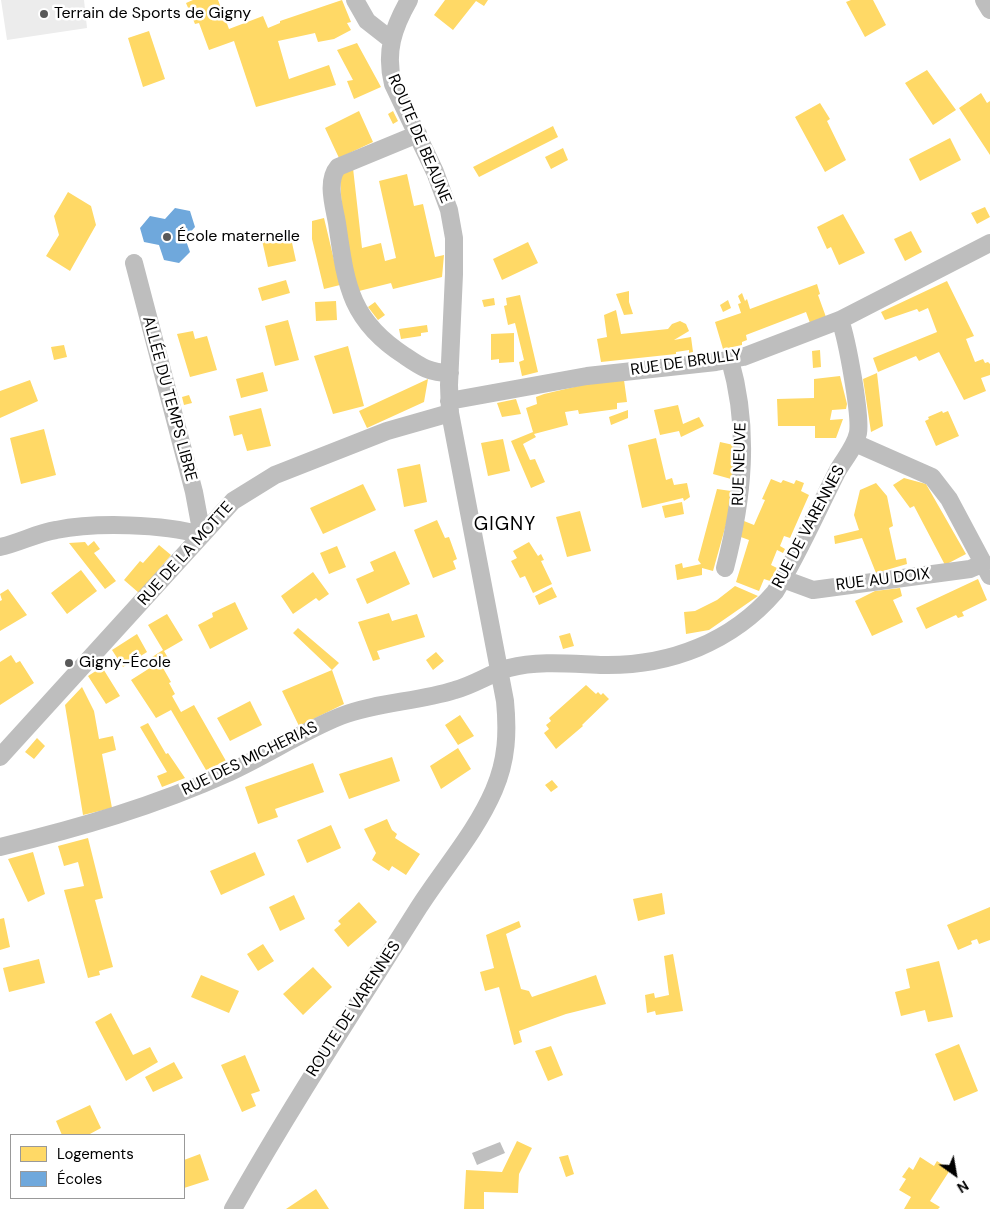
<!DOCTYPE html>
<meta charset="utf-8">
<style>
body{margin:0}
#map{position:relative;width:990px;height:1209px;overflow:hidden;background:#fff;font-family:"DM Sans",sans-serif}
canvas{display:block}
.legend{position:absolute;left:10px;top:1134px;width:175px;height:65px;box-sizing:border-box;background:#fff;border:1px solid #999;margin:0;padding:6px 9px;list-style:none;font-size:15px;color:#000}
.legend li{display:flex;align-items:center;gap:10px;height:25px}
.legend b{width:25px;border:1px solid #999}
.north{position:absolute;left:930px;top:1149px;width:50px;height:50px;-webkit-text-stroke:4px #fff;paint-order:stroke;rotate:148deg;font-size:14px;font-weight:700;line-height:20px;text-align:center;color:#000}
.north::after{content:'';display:block;margin:auto;width:18px;height:22px;background:#000;clip-path:polygon(50% 0,100% 100%,50% 72%,0 100%)}
</style>
<div id="map">
<canvas width="990" height="1209"></canvas>
<ul class="legend">
<li><b style="height:14px;background:#ffd966"></b>Logements</li>
<li><b style="height:14px;background:#6fa8dc"></b>Écoles</li>
</ul>
<div class="north">N</div>
</div>
<script>
const c = document.querySelector('canvas').getContext('2d');
c.lineJoin = 'round';
function paint(path, color) {
  c.fillStyle = color;
  c.fill(path, 'evenodd');
}
function stroke(path, color, width, dash) {
  c.strokeStyle = color;
  c.lineWidth = width;
  c.lineCap = dash ? 'butt' : 'round';
  c.setLineDash(dash || []);
  c.stroke(path);
}
function drawText(font, color, halo, rows, align = 'center') {
  c.font = font + ' "DM Sans",sans-serif';
  c.lineWidth = 5;
  c.setLineDash([]);
  c.textBaseline = 'middle';
  c.strokeStyle = halo;
  c.fillStyle = color;
  for (const [text, x, y, turn = 0] of rows) {
    c.save();
    c.translate(x, y);
    c.rotate((+turn || 0) * Math.PI / 180);
    c.textAlign = isNaN(turn) ? turn : align;
    if (halo) c.strokeText(text, 0, 0);
    c.fillText(text, 0, 0);
    c.restore();
  }
}
paint(new Path2D(`
 M1 0H84L87 28 7 40Z`), '#ececec');
paint(new Path2D(`
 M500 1142 505 1153 477 1165 472 1153Z`), '#bfbfbf');
paint(new Path2D(`
 M193 0H218L229 29 263 16 268 28 280 23V21L342 0 351 22 347 23 351 30 334 39 318 42 315 33 278 41 289 79 329 65 336 85 256 107 234 41 209 50 199 23 195 24 186 3Z
 M445 0H488L484 6 476 1 453 30 434 15Z
 M851 0H873L886 25 865 37 846 2Z
 M149 31 165 79 143 87 128 38Z
 M357 43 381 87 354 99 347 81 353 80 337 50Z
 M927 70 956 110 933 125 905 83Z
 M981 93 987 103 990 101V155L959 108Z
 M820 103 830 119 827 121 846 160 825 172 795 117Z
 M359 111 373 142 339 158 325 128Z
 M393 111 398 121 393 124 388 114Z
 M553 126 558 137 479 177 473 167Z
 M950 138 961 160 920 181 909 159Z
 M563 148 568 160 551 169 545 157Z
 M353 168 362 248 381 243 385 261 396 258 379 181 407 174 414 206 423 204 435 257 444 255 442 277 393 289 391 283 359 291 352 278 342 212 340 175Z
 M68 192 91 206 96 225 70 271 46 256 59 235 54 216Z
 M985 207 990 217 977 224 971 213Z
 M843 214 865 253 839 265 831 247 827 249 817 227Z
 M324 218 340 285 324 289 312 239V221Z
 M289 229 296 261 268 267 261 236Z
 M911 231 922 252 905 261 894 239Z
 M528 242 538 263 502 280 493 259Z
 M286 280 290 293 262 301 258 288Z
 M947 281 974 336 966 339 975 362 983 359 985 363 988 362 990 364V375L981 378 986 391 964 400 939 352 919 361 916 356 878 372 873 358 937 332 928 308 919 312 917 309 885 320 881 312Z
 M817 284 820 294 818 295 826 317 810 323 806 312 746 335 747 340 742 342V345L723 349 715 322 741 313 738 304 741 303 738 296 742 293 745 301 747 299 750 309Z
 M629 291V302L633 314 624 315 616 294Z
 M520 295 538 372 522 376 519 362 524 360 515 323 508 325 504 306 507 305 506 298Z
 M494 298 495 305 484 307 482 300Z
 M728 300 731 308 723 312 720 305Z
 M336 301 337 320 316 321 315 302Z
 M375 302 385 315 378 320 368 307Z
 M616 310 621 334 668 329 672 324 680 321 686 324 689 331 674 340 691 337 693 352 689 353V350L676 352V354L601 362 597 339 607 337 604 315Z
 M288 320 299 360 275 366 265 326Z
 M427 325 428 332 421 333V336L401 339 399 329Z
 M193 331 195 339 207 336 217 370 190 377 177 334Z
 M514 333V362L499 363V359L491 360V334Z
 M64 345 67 357 54 360 51 347Z
 M348 346 364 406 333 414 314 356Z
 M820 350 821 367 813 368 812 351Z
 M263 372 268 391 241 398 236 379Z
 M877 373 883 426 871 432 863 379Z
 M840 376 847 404 846 409 832 410 830 420 843 419 836 438H815V426H778L777 399 814 398V379Z
 M428 379 424 402 367 428 359 411Z
 M30 380 38 401 0 418V391Z
 M624 380 627 402 617 403V409L579 414 578 410 565 412 568 425 534 434 536 437 523 444 530 460 535 459 545 482 531 488 511 441 533 432 526 408 537 404 536 397 544 394 587 384Z
 M189 395 192 403 184 405 182 397Z
 M516 399 521 414 502 417 497 403Z
 M678 405 683 424 699 417 704 426 681 437 679 431 660 435 654 410Z
 M261 408 271 446 247 451 242 434 234 436 229 416Z
 M628 410V418L611 425 609 417Z
 M942 411 943 413 948 411 959 436 936 446 925 421 929 419 928 417Z
 M44 429 56 475 21 484 10 438Z
 M656 438 666 480 672 478 674 485 687 483 690 497 684 501 683 498 642 508 628 445Z
 M503 439 510 471 488 476 481 443Z
 M720 442 738 446 731 479 713 474Z
 M420 464 427 502 404 507 397 469Z
 M904 478 926 484 966 554 945 565 914 506 910 508 893 485Z
 M771 479 781 483 783 480 794 484 796 480 804 483 801 491 809 495 790 538 784 536 780 546 785 549 783 553 777 550 771 565 777 568 770 581 764 579 759 591 736 582 749 540 738 536 744 521 754 525 765 500 762 499Z
 M876 483 887 496 893 526 889 528 896 560 906 558 907 564 876 573 862 538 835 544 834 536 859 530 854 515 860 490Z
 M363 484 376 510 323 534 310 508Z
 M717 489 731 491 727 521 713 571 702 568V575L677 580 675 565 682 563 683 568 701 564 698 560Z
 M682 502 684 514 665 518 662 506Z
 M580 511 591 551 567 557 556 517Z
 M437 520 445 538 449 537 457 559 453 561 456 569 433 578 414 530Z
 M94 541 100 549 94 553 116 581 105 589 69 543 85 542 88 546Z
 M529 542 538 556 541 554 544 560 541 561 552 584 533 593 525 576 520 578 511 561 517 558 513 551Z
 M159 545 171 555 139 593 124 580 140 561 143 563Z
 M337 546 346 567 329 574 320 553Z
 M395 551 410 584 367 604 356 579 374 571 370 562Z
 M81 570 97 591 67 614 51 593Z
 M313 572 329 594 319 601 316 598 293 614 281 596Z
 M978 579 987 600 962 612 964 616 958 618 956 615 926 629 916 608Z
 M735 586 758 596 709 630 686 634 684 612 695 611 717 600Z
 M552 587 557 597 539 605 535 596Z
 M900 588 902 596 893 600 903 622 872 636 855 601 875 591Z
 M8 589 27 615 0 631V601L2 600 0 594Z
 M235 602 248 629 210 649 198 625 213 617 212 613Z
 M389 613 392 621 417 614 425 637 377 651 380 659 373 661 358 622Z
 M167 614 183 640 164 651 171 663 163 668 171 682 169 683 175 694 172 696 181 712 194 705 226 761 206 770 171 710 156 718 131 680 153 666 149 659 163 650 148 625Z
 M298 628 339 663 332 670 293 633Z
 M570 633 574 646 563 649 559 636Z
 M137 634 147 652 123 667 112 650Z
 M436 652 444 661 433 670 426 660Z
 M11 655 16 663 20 661 34 683 0 705V662Z
 M102 667 120 696 106 704 88 676Z
 M332 670 344 704 299 726 282 691Z
 M586 685 596 694 598 692 601 695 603 693 609 699 582 725 583 726 556 749 544 733 549 729 546 725 551 721 549 718Z
 M82 687 94 711 99 739 113 736 116 750 102 754 112 808 83 815 65 705Z
 M250 701 262 725 230 741 217 718Z
 M460 715 474 736 458 745 445 725Z
 M148 723 166 754 168 753 185 778 162 787 157 776 167 772 140 727Z
 M37 738 45 746 34 759 25 752Z
 M458 748 471 769 441 789 430 766Z
 M392 757 400 781 349 799 339 774Z
 M313 763 324 792 275 809 278 817 258 824 245 787Z
 M552 780 558 787 551 792 545 785Z
 M387 819 392 830 397 834 395 838 420 854 406 875 392 866 389 871 372 860 376 853 364 829Z
 M331 825 341 848 307 863 297 840Z
 M88 838 103 898 95 900 113 967 99 971 100 975 88 978 64 890 84 886 78 862 64 866 58 846Z
 M33 852 45 894 28 902 8 859Z
 M255 852 265 875 221 895 210 871Z
 M662 893 665 914 638 921 633 899Z
 M294 895 305 919 280 931 269 907Z
 M359 902 377 922 348 947 334 930 341 924 338 921Z
 M990 907V940L979 944 977 939 971 941 972 944 958 950 947 925Z
 M4 918 10 947 0 950V919Z
 M519 921 521 927 506 934 521 989 529 991 532 997 596 975 606 1004 566 1014 519 1031 522 1042 514 1045 499 987 485 991 480 972 494 968 486 935Z
 M263 944 274 961 258 971 247 954Z
 M673 954 683 1011 656 1015 655 1011 647 1013 645 995 654 993 655 998 669 995 664 956Z
 M39 959 45 983 9 992 3 968Z
 M939 961 953 1017 928 1022 925 1010 901 1016 895 992 910 988 906 969Z
 M313 967 332 987 303 1015 283 994Z
 M201 975 239 991 229 1013 191 997Z
 M111 1013 133 1055 150 1047 158 1062 126 1081 95 1022Z
 M959 1044 978 1091 954 1101 935 1054Z
 M551 1046 563 1075 548 1081 535 1051Z
 M245 1055 260 1091 251 1094 256 1106 242 1112 221 1065Z
 M174 1062 183 1078 153 1092 145 1077Z
 M90 1105 101 1128 88 1135H62L56 1121Z
 M517 1141 532 1148 519 1174 518 1193 484 1192V1209H464L466 1170 502 1172Z
 M200 1154 209 1180 184 1188V1160Z
 M568 1155 574 1174 566 1177 559 1157Z
 M920 1157 934 1166 937 1161 950 1170 930 1201 940 1207 938 1209H904L911 1197 899 1190 906 1179 902 1177 909 1167 913 1170Z
 M316 1189 329 1209H286Z`), '#ffd966');
paint(new Path2D(`
 M175 208 190 211 195 227 185 238 190 252 179 263 164 260 159 245 144 242 140 228 150 216 165 219Z`), '#6fa8dc');
stroke(new Path2D(`
 M355 0 367 21 390 39
 M984 0 990 10
 M418 134 338 167C326 181 334 206 337 223 346 284 349 320 405 356 421 367 430 373 450 373
 M449 401 587 376 716 362 743 357 840 320 990 243
 M855 443 932 477 949 499 990 576
 M0 547C19 543 37 533 56 530 96 522 163 524 202 535L194 492 134 263
 M725 568C743 498 750 430 730 360
 M783 579 813 590 970 569 984 563
 M0 757 233 501 275 475 387 431 450 413
 M0 847C79 828 155 806 230 772 267 755 303 731 341 716 377 702 418 702 455 690 474 685 491 673 509 668 539 660 573 664 604 665 670 666 732 642 775 592 799 553 817 511 838 470 845 458 855 447 858 433 861 415 847 339 840 320
 M233 1209C291 1106 356 1007 419 907 444 868 476 832 494 790 507 760 508 732 505 701L450 413 449 385 454 274V238L449 210 435 172 393 84C385 52 393 28 409 0`), '#bebebe', 18);
for (const [x, y, r, color] of [
 [44,14,5,"#595959"],
 [167,237,5,"#595959"],
 [69,663,5,"#595959"]
]) {
  const dot = new Path2D();
  dot.arc(x, y, r, 0, 2 * Math.PI);
  c.fillStyle = color;
  c.fill(dot);
  stroke(dot, '#fff', 2);
}
drawText('16px', '#000', '#fff', [
 ["Terrain de Sports de Gigny",54,14],
 ["École maternelle",177,237],
 ["Gigny-École",79,663]
], 'left');
drawText('16px', '#000', '#fff', [
 ["ROUTE DE BEAUNE",419,139,67],
 ["RUE DE BRULLY",686,363,-8],
 ["ALLÉE DU TEMPS LIBRE",169,399,75],
 ["RUE NEUVE",740,464,-88],
 ["RUE DE VARENNES",809,527,-62],
 ["RUE DE LA MOTTE",186,554,-48],
 ["RUE AU DOIX",883,580,-7],
 ["RUE DES MICHERIAS",250,759,-26],
 ["ROUTE DE VARENNES",354,1009,-57]
]);
c.letterSpacing = '1px';
drawText('19px', '#000', '#fff', [
 ["GIGNY",505,525]
]);
c.letterSpacing = '0px';
</script>
